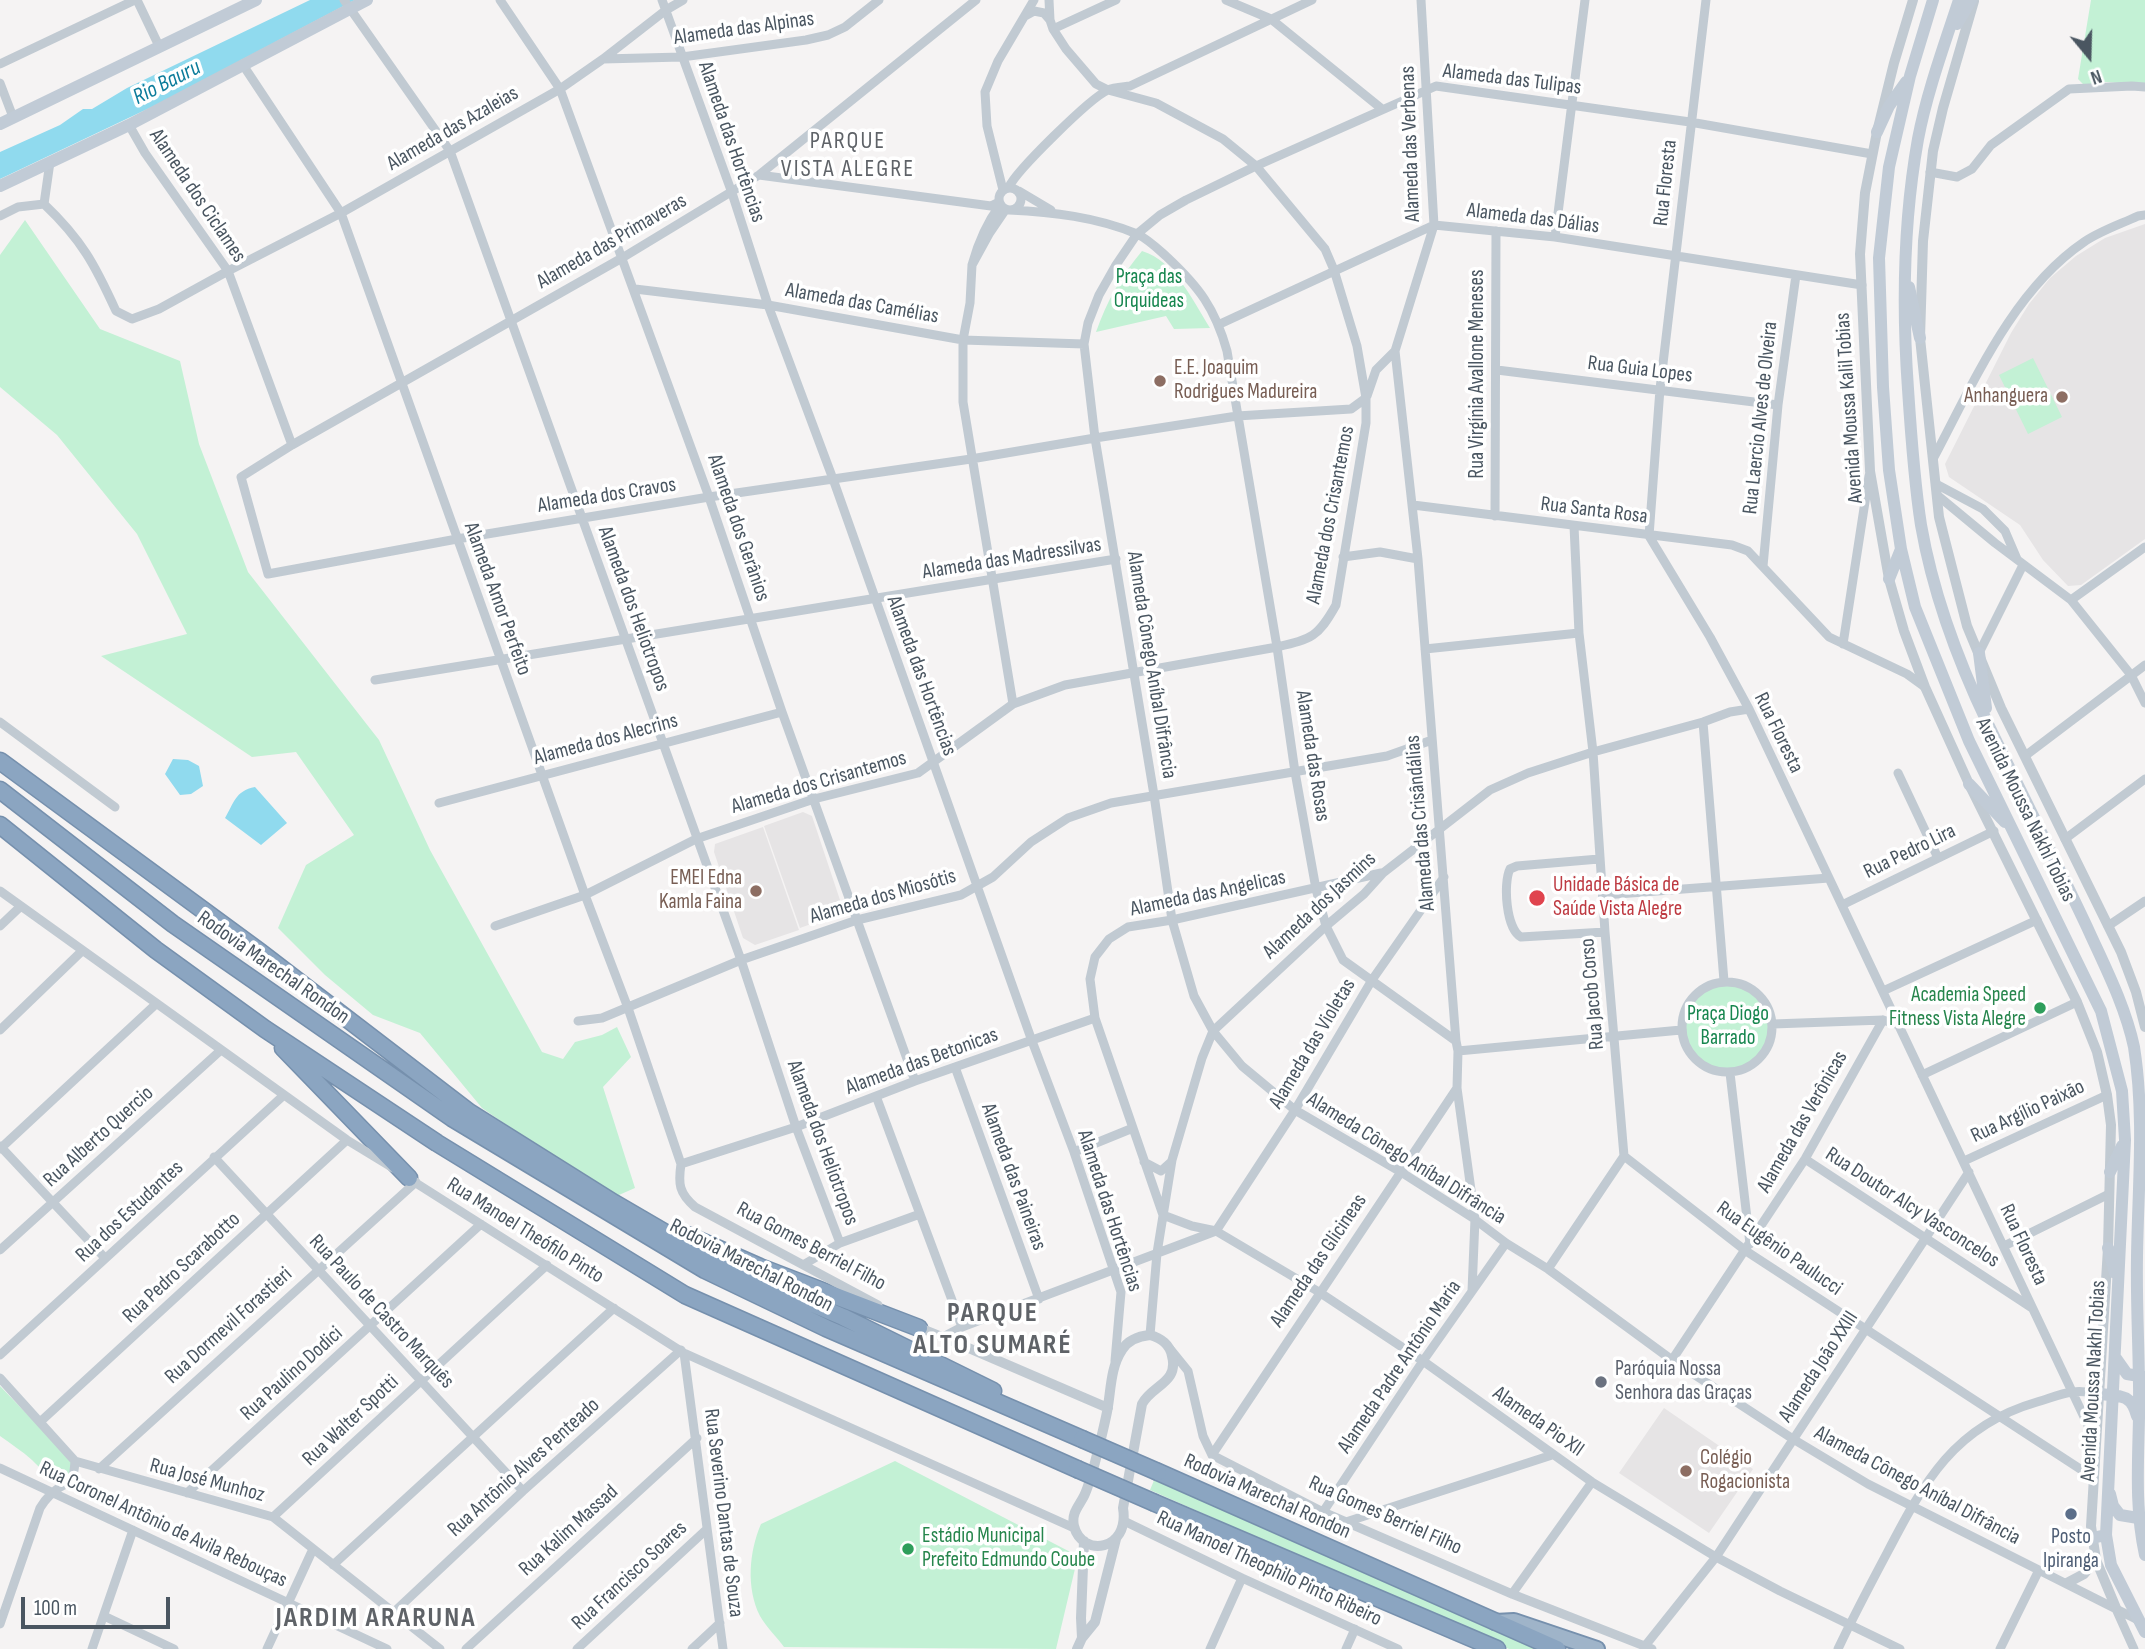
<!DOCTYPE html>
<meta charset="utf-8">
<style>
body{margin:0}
#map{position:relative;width:2145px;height:1649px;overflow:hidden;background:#f5f3f3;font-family:"Sofia Sans Condensed",sans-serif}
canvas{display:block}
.north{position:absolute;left:2054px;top:21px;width:70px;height:70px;-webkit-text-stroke:5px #fff;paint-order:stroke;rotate:161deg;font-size:19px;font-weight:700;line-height:28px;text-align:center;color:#4a5661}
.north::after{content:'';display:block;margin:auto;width:24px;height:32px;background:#4a5661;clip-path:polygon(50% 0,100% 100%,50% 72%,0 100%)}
.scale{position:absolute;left:21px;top:1597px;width:149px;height:32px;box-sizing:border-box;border:4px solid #4a5661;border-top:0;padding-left:9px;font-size:21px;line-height:24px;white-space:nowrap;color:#4a5661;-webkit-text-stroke:5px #fff;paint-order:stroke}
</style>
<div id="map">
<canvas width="2145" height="1649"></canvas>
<div class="north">N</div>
<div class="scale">100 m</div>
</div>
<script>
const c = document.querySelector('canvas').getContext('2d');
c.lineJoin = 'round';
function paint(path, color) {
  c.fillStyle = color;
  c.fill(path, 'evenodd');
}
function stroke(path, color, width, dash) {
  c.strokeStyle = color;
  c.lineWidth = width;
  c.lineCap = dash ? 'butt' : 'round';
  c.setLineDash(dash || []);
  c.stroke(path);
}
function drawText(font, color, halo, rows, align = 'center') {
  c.font = font + ' "Sofia Sans Condensed",sans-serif';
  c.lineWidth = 7;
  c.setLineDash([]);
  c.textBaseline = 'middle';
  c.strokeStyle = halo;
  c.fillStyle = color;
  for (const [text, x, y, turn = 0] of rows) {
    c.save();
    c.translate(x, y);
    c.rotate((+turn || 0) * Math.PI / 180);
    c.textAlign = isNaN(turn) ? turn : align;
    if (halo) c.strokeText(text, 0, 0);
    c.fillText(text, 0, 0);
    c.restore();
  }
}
paint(new Path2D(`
 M2145 224V539L2081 585 2068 586 2043 560 2020 525 1949 477 1945 464 2011 333 2029 304 2050 278 2076 256 2105 238Z
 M803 812 812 816 842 906 836 915 800 928 764 826Z
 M763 827 799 930 755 945 743 938 714 852 715 844Z
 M1664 1408 1753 1469 1709 1533 1619 1473Z`), '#e6e4e5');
paint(new Path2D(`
 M2091 0H2145V85L2106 82 2084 85 2078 79Z
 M25 220 100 329 180 361 199 444 248 572 379 740 430 850 542 1052 563 1059 575 1042 602 1035 617 1027 631 1057 603 1087 635 1188 612 1198 482 1108 420 1033 373 1015 325 975 278 928 306 865 354 835 296 752 252 757 101 656 187 634 137 534 57 435 0 387V255Z
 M1142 251C1175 261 1193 301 1210 328L1174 329 1166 316 1096 332C1107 301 1121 276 1142 251Z
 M2033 358 2062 417 2028 434 1999 375Z
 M1684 1027a43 43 0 1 1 86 0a43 43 0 1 1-86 0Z
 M0 1386 73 1462C65 1501 47 1474 32 1460 22 1451 11 1444 0 1436Z
 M895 1461 1078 1556 1056 1649 784 1647C777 1637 766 1627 760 1616 746 1588 749 1552 761 1524Z
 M1155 1478 1541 1649H1509L1150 1490Z`), '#c3f1d5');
paint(new Path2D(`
 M310 0H355L158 104 0 179V152L60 125 83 109H92L127 88Z
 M173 759 188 760 199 766 203 786 191 794 180 795 165 774Z
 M255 787 287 823 261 845 225 818C234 803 235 791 255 787Z`), '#90daee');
const trunk = new Path2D(`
 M1495 1622 1514 1621 1597 1649`);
const motorway = new Path2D(`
 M0 761 260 952 469 1112 614 1203 717 1263 843 1317 993 1391
 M0 790 173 924 452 1118 705 1270 826 1328 1082 1439
 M0 825 156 950 265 1029 437 1143 685 1295 1077 1469
 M283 1048 409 1178
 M687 1235 760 1267 919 1328
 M1158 1472 1557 1649
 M1155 1503 1497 1649`);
stroke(trunk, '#7690ad', 18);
stroke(motorway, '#7690ad', 19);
stroke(new Path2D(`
 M137 0 159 46
 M344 0 450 151 741 960 796 1127 840 1243
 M500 0 560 89 709 497 782 712 915 1081
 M662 0 732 193 768 305 833 479 1032 1041 1074 1152 1121 1292 1115 1361
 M976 0 759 175 622 258 292 445 241 477 268 574 457 539 709 497 971 459 1095 438 1237 416 1351 409 1366 398
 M1226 0 1271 19 1382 109
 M1706 0 1660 389 1649 536 1710 637 1749 709 2095 1440
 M1025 16 1034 11 1044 13 1050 20
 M1053 29 1116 0
 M603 59 682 57 806 40 828 35 845 27 879 0
 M0 64 135 0
 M243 65 341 213 585 895 628 1008 681 1164C678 1184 679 1193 695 1207L878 1305
 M0 83 13 117
 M129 125 145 153 228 271 292 445
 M1872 154 1690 122 1436 86 1256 166 1186 200 1160 215 1137 234 1116 265 1099 295 1088 323 1084 344 1095 438 1154 795 1172 920 1194 996 1213 1031 1242 1066 1295 1110 1401 1172 1473 1218 1506 1243 1548 1269 1672 1360 1793 1439 1868 1484 2138 1620
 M1930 172 1957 177 1972 169 1991 145 2069 89 2132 86 2145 87
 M759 175 991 206 999 202
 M1009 187C1016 171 1090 98 1108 90 1114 87 1123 87 1130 86L1312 0
 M999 199a11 11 0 1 1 22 0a11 11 0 1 1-22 0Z
 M1003 190 987 126 985 92 998 61 1034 0
 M1019 191 1051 210
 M44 204C82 240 95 265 116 311L132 319 159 309 228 271 341 213 560 89 603 59 666 10 683 0
 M1000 205C986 224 978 243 972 265L989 234 1006 209
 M1009 210C1052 212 1097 217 1137 234 1148 239 1158 249 1167 257 1199 287 1215 308 1227 351L1277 647 1295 772 1316 889 1326 926 1343 960 1456 1041
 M0 216 18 207 44 204 50 162
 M1555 237 1585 0
 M972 265 970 303 963 340V402L1013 704
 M635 289 768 305 963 340 1084 344
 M1220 324 1434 225 1555 237 1862 285
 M1395 351 1418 559 1456 1041 1458 1051 1457 1088 1475 1219 1472 1291
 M1497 370 1778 405
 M1367 396 1376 370 1395 351 1434 225 1421 0
 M1933 459C1973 384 2012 291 2084 242 2100 231 2121 224 2138 216L2145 215
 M1936 484 1983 509 2005 531 2017 559
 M1937 495 1995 543 2071 600 2131 675 2145 703
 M1413 505 1732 545 1748 551 1829 637 1907 674 1925 687
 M1495 516 1496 231
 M1343 557 1380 552 1418 559
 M1763 566 1778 405 1796 275
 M2071 600 2145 547
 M1843 644 1869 476
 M1425 649 1579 633
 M1979 653 2023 565
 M375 680 1116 559
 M0 722 115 807
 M1703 722 1724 981
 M2025 756 2145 665
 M1898 773 1938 858
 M439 803 782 712
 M2065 839 2145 779
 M1599 859 1517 866 1510 869C1503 883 1506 929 1521 937L1605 932
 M0 891 347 1140 393 1168
 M1604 895 1829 878
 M1842 905 1994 831
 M0 926 21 906
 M495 926 585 895 696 839 814 799 918 773 1013 704 1065 685 1277 647C1312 639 1318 637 1336 605L1366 423V398L1357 346 1334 270 1325 249 1256 166 1223 139 1156 103 1108 90 1096 84 1066 49 1053 29 1050 20 1049 0
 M2108 926 2145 901
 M1682 1027a45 45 0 1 1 90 0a45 45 0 1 1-90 0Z
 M1883 991 2037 920
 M578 1021 602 1018 741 960 857 920 961 895 993 877 1031 842 1068 818 1111 803 1387 756 1432 740
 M1773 1024 1883 1020
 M0 1030 82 951
 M1458 1051 1681 1030
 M955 1067 1039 1299
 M1730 1073 1750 1244
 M1922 1075 2077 1002
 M876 1096 962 1327
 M0 1146 105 1258
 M0 1149 156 1004
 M1074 1152 1133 1128
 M1624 1156 1746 1251 2094 1478
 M214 1157 523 1491
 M1805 1159 2032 1308
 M1964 1161 2107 1095
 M1144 1162 1161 1171 1171 1162
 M681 1164 796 1127 915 1081 1095 1018
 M408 1178 684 1353 1074 1528
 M1163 1215 1192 1226 1216 1231 1319 1292 1423 1361 1592 1482 1716 1557 1780 1591 1900 1649
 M1163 1215 1095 1018 1090 979 1095 957 1109 939 1128 927 1172 920 1381 873
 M1216 1231 1295 1110 1372 980 1444 877
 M2004 1246 2109 1194
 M0 1250 221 1050
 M803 1265 840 1243 920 1214
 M1548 1269 1624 1156 1605 932 1593 752 1579 633 1574 526
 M918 1327 943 1337 962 1327 1216 1231
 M1150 1335 1157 1253 1172 1160 1202 1058 1213 1031 1326 926 1364 894 1383 873 1490 790 1528 773 1593 752 1703 722 1730 712 1749 709
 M1171 1350 1188 1371 1203 1436 1212 1455 1323 1512 1512 1594 1652 1649
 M684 1353 723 1649
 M0 1355 284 1095
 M1672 1360 1805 1159 1883 1020 1899 1025
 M0 1378 75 1461 273 1517 440 1649
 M40 1422 347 1140
 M1212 1455 1457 1088
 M0 1468 387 1649
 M99 1469 416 1182
 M187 1493 481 1224
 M1323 1512 1423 1361 1506 1243
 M273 1517 547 1265
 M1124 1521 1242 1578 1398 1649
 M1346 1522 1552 1455
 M333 1565 614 1308
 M1512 1594 1592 1482
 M2116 1609 2134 1649
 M393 1613 523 1491 681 1350
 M104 1616 174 1649
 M0 1624 40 1508C43 1503 47 1498 51 1494 67 1478 73 1491 75 1461
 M1645 1646 1716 1557 1969 1172
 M92 1649 133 1530
 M267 1649 313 1549
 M466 1649 697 1438
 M577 1649 707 1529
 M692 1649 720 1623
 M1210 1649 1242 1578
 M1346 1649 1355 1629
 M1838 1649C1853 1617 1870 1585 1887 1553 1924 1482 1954 1426 2037 1402 2063 1394 2072 1388 2099 1394
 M2000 1649 2039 1570`), '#c1cad2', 9);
stroke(new Path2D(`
 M1913 0 1894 63 1877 132 1865 193 1860 254 1870 471 1889 579 1904 631 1925 687 1969 784 2077 1002 2097 1052 2107 1095 2111 1125 2108 1248 2091 1526 2096 1560 2116 1608
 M1974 1 1943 108 1933 151 1923 241 1920 338 1939 517 1967 626 2001 708 2121 952 2136 992 2145 1027
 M1150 1335C1161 1338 1170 1345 1172 1356 1179 1383 1152 1385 1142 1404L1123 1508C1130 1551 1082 1558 1074 1526 1071 1513 1079 1506 1084 1496 1088 1488 1090 1479 1093 1470 1098 1451 1103 1432 1107 1412 1111 1392 1110 1368 1122 1350 1128 1340 1139 1336 1150 1335Z
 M943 1337 1108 1408
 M2067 1583 2084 1574 2096 1560
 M1082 1638 1081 1618 1084 1541
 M1077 1649 1082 1638 1095 1622 1116 1539`), '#c1cad2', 10);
stroke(new Path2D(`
 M1933 0 1910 76 1889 167 1879 258 1883 387 1889 470 1901 549 1915 607 1969 741 2101 1011 2122 1091 2125 1140 2106 1535 2111 1565 2145 1632
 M1959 0C1944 46 1927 92 1918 139 1903 223 1902 305 1908 389 1911 435 1914 480 1921 525 1933 594 1958 661 1988 724 2021 792 2055 859 2087 927 2105 967 2125 1005 2134 1047 2145 1117 2138 1186 2137 1257 2136 1311 2140 1364 2139 1418 2138 1465 2135 1509 2145 1555
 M1957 24 1971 0
 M0 124 256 0
 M1877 132 1889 106 1906 82
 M0 186 129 125 367 0
 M1909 287 1920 338
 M1889 579 1901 549
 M1979 653 1986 708
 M1969 784 2005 822
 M2110 1172 2122 1146
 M2108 1248 2115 1273
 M2115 1357 2127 1374 2145 1377
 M2099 1394C2119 1396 2131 1393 2137 1416
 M2110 1494 2113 1506 2120 1515 2144 1519
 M2092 1538 2106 1535`), '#c1cbd6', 12);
stroke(trunk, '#9fb4c9', 14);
stroke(motorway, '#8ba5c1', 16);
const motorwayBridge = new Path2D(`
 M1082 1439 1158 1472
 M1077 1469 1155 1503`);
stroke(motorwayBridge, '#7690ad', 19, []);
stroke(motorwayBridge, '#8ba5c1', 16);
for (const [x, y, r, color] of [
 [1160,381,7,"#8d6e63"],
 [2062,397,7,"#8d6e63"],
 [756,891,7,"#8d6e63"],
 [1537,898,9,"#e0444e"],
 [2040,1008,7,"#2e9e5b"],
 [1601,1382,7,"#6b7280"],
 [1686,1471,7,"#8d6e63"],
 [2071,1514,7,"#5c6f8a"],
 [908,1549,7,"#2e9e5b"]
]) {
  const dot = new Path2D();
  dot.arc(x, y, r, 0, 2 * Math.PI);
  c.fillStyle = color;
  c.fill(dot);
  stroke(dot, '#fff', 2.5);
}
drawText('21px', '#4a5661', '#fff', [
 ["Alameda das Alpinas",744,29,-8],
 ["Alameda das Tulipas",1512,80,7],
 ["Alameda das Azaleias",453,129,-30],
 ["Alameda das Hortências",731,142,71],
 ["Alameda das Verbenas",1411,144,-92],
 ["Rua Floresta",1666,183,-84],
 ["Alameda dos Ciclames",197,196,56],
 ["Alameda das Dálias",1533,219,7],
 ["Alameda das Primaveras",612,242,-30],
 ["Alameda das Camélias",862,304,10],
 ["Rua Guia Lopes",1640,370,7],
 ["Rua Virgínia Avallone Meneses",1478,374,-90],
 ["Avenida Moussa Kalil Tobias",1850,408,-94],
 ["Rua Laercio Alves de Olveira",1761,418,-84],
 ["Alameda dos Cravos",607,496,-9],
 ["Rua Santa Rosa",1594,511,7],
 ["Alameda dos Crisantemos",1331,515,-79],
 ["Alameda dos Gerânios",738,528,71],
 ["Alameda das Madressilvas",1012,559,-9],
 ["Alameda Amor Perfeito",497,599,70],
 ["Alameda dos Heliotropos",633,609,70],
 ["Alameda Cônego Aníbal Difrância",1151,665,81],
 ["Alameda das Hortências",921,676,70],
 ["Rua Floresta",1778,733,64],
 ["Alameda dos Alecrins",606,740,-15],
 ["Alameda das Rosas",1312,756,81],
 ["Alameda dos Crisantemos",819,783,-16],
 ["Avenida Moussa Nakhl Tobias",2025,810,64],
 ["Alameda das Crisândálias",1421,823,-95],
 ["Rua Pedro Lira",1910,852,-26],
 ["Alameda das Angelicas",1208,894,-12],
 ["Alameda dos Miosótis",883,897,-16],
 ["Alameda dos Jasmins",1320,906,-43],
 ["Rodovia Marechal Rondon",273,968,35],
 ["Rua Jacob Corso",1593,994,-95],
 ["Alameda das Violetas",1313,1044,-59],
 ["Alameda das Betonicas",922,1062,-20],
 ["Rua Argílio Paixão",2028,1112,-25],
 ["Alameda das Verônicas",1803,1122,-60],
 ["Rua Alberto Quercio",99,1137,-42],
 ["Alameda dos Heliotropos",822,1143,70],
 ["Alameda Cônego Aníbal Difrância",1406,1159,32],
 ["Alameda das Paineiras",1013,1177,70],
 ["Rua Doutor Alcy Vasconcelos",1912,1208,33],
 ["Alameda das Hortências",1109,1211,72],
 ["Rua dos Estudantes",130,1212,-43],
 ["Rua Manoel Theófilo Pinto",525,1231,32],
 ["Rua Floresta",2023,1245,65],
 ["Rua Gomes Berriel Filho",811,1247,28],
 ["Rua Eugênio Paulucci",1779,1249,35],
 ["Alameda das Glicineas",1319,1261,-56],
 ["Rodovia Marechal Rondon",751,1266,27],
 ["Rua Pedro Scarabotto",182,1268,-43],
 ["Rua Paulo de Castro Marquês",381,1312,47],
 ["Rua Dormevil Forastieri",229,1326,-42],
 ["Alameda Padre Antônio Maria",1400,1367,-56],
 ["Alameda João XXIII",1819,1367,-57],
 ["Rua Paulino Dodici",292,1374,-42],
 ["Avenida Moussa Nakhl Tobias",2094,1381,-87],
 ["Rua Walter Spotti",351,1421,-43],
 ["Alameda Pio XII",1538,1422,35],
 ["Rua Antônio Alves Penteado",524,1468,-42],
 ["Rua José Munhoz",207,1481,15],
 ["Alameda Cônego Aníbal Difrância",1917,1486,28],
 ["Rodovia Marechal Rondon",1267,1497,24],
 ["Rua Severino Dantas de Souza",723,1513,83],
 ["Rua Gomes Berriel Filho",1385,1516,24],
 ["Rua Coronel Antônio de Avila Rebouças",163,1525,25],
 ["Rua Kalim Massad",569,1531,-42],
 ["Rua Manoel Theophilo Pinto Ribeiro",1269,1569,25],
 ["Rua Francisco Soares",630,1576,-43]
]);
drawText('21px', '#17864f', '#fff', [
 ["Praça das",1149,278],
 ["Orquideas",1149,302],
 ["Praça Diogo",1728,1015],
 ["Barrado",1728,1039]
]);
drawText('21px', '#785e54', '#fff', [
 ["E.E. Joaquim",1174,369],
 ["Rodrigues Madureira",1174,393],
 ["Anhanguera",2048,397,"right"],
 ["EMEI Edna",742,879,"right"],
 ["Kamla Faina",742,903,"right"],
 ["Colégio",1700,1459],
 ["Rogacionista",1700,1483]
], 'left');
drawText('21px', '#be3a42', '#fff', [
 ["Unidade Básica de",1553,886],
 ["Saúde Vista Alegre",1553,910]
], 'left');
drawText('21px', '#27864d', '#fff', [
 ["Academia Speed",2026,996],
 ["Fitness Vista Alegre",2026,1020],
 ["Estádio Municipal",922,1537,"left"],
 ["Prefeito Edmundo Coube",922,1561,"left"]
], 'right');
drawText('21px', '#5b616d', '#fff', [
 ["Paróquia Nossa",1615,1370],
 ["Senhora das Graças",1615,1394]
], 'left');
drawText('21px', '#4e5e75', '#fff', [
 ["Posto",2071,1538],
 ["Ipiranga",2071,1562]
]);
drawText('italic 23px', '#0c7c9b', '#fff', [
 ["Rio Bauru",167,83,-27]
]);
c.letterSpacing = '2px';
drawText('24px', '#5f6368', '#fff', [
 ["PARQUE",848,142],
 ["VISTA ALEGRE",848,170]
]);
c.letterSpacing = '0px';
c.letterSpacing = '2px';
drawText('bold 28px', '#5f6368', '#fff', [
 ["PARQUE",993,1314],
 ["ALTO SUMARÉ",993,1346],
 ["JARDIM ARARUNA",376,1619]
]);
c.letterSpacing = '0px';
</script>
